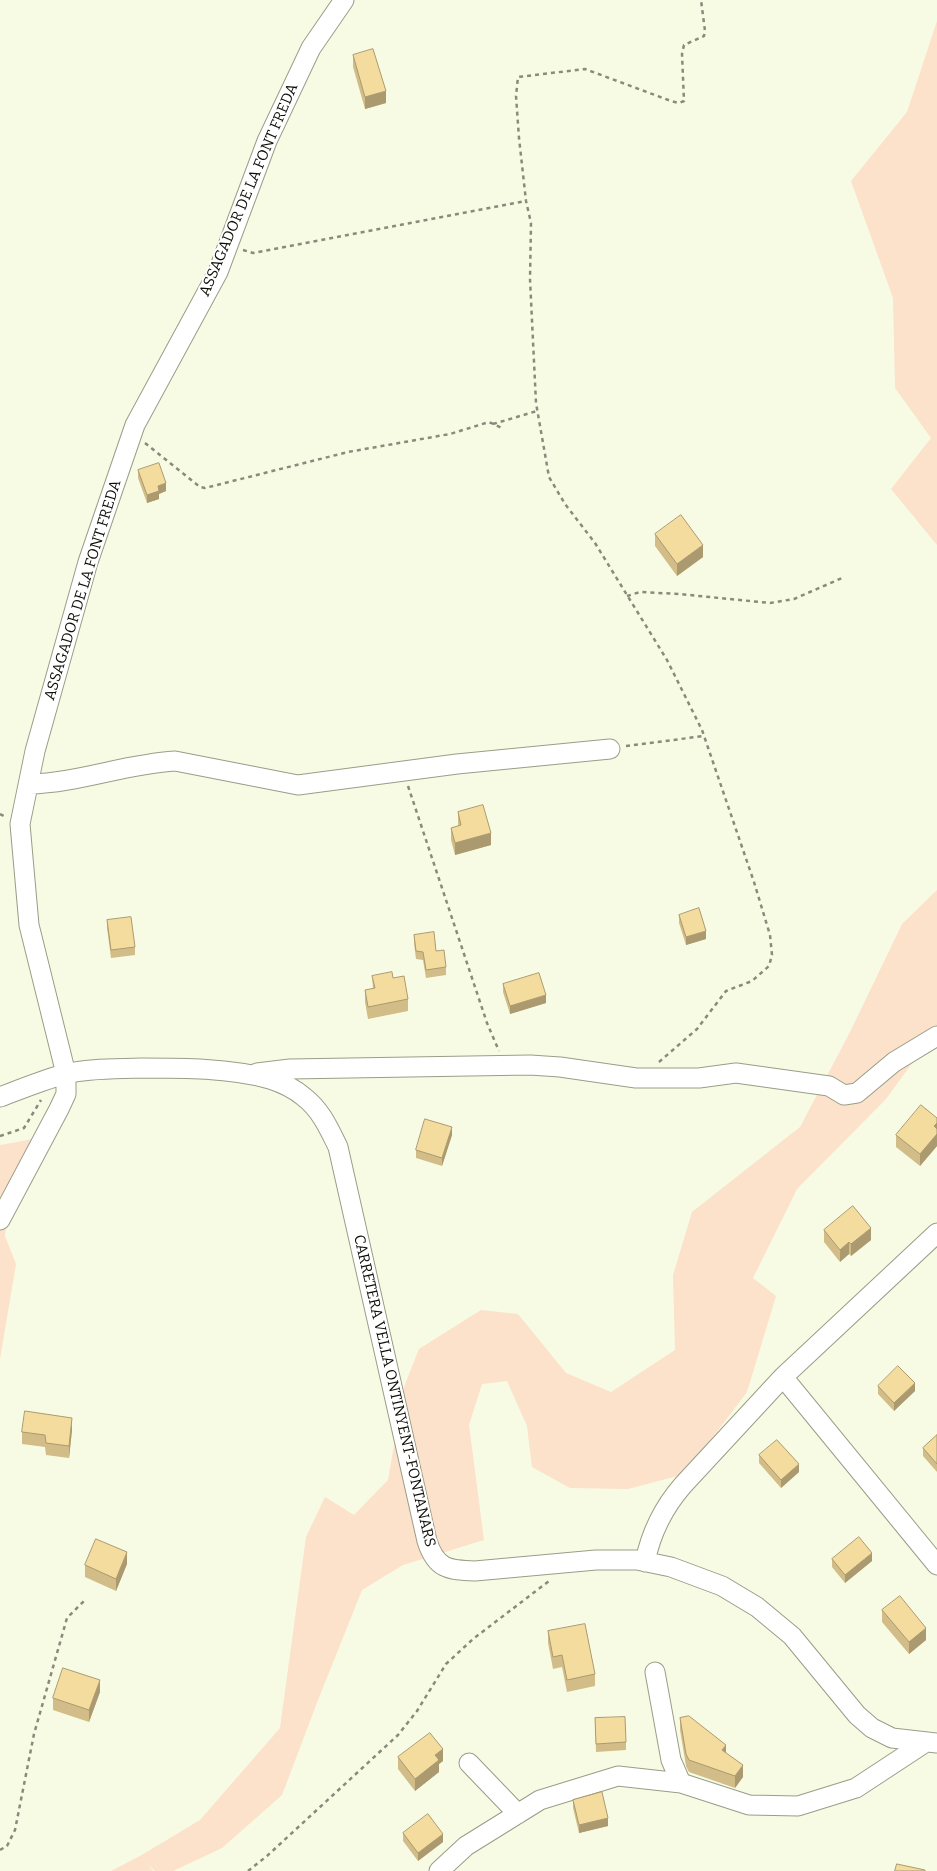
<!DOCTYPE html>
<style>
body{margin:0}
canvas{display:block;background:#f7fbe4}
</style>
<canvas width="937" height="1871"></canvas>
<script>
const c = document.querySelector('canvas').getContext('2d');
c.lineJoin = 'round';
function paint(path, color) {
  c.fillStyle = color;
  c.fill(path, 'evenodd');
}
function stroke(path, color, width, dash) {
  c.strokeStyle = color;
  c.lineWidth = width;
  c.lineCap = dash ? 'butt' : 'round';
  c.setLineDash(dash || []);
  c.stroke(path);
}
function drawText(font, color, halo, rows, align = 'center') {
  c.font = font + ' Bitter,serif';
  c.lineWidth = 4;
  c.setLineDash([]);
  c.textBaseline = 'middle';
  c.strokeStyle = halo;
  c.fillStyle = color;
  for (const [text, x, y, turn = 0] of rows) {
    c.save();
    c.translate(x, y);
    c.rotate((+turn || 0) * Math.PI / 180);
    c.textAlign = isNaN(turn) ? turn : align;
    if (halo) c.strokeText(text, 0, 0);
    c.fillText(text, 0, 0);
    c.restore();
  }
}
paint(new Path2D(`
 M937 21V545L891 489 931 438 895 388 893 298 851 181 907 112Z
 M937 890V1029L886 1099 797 1189 753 1278 776 1296 747 1392 685 1474 628 1489 570 1488 532 1467 527 1426 507 1381 482 1384 469 1425 484 1540 403 1565 362 1590 318 1700 282 1795 222 1848 173 1871H155L148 1864 153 1871H111L140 1856 200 1820 280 1728 306 1537 325 1497 354 1515 388 1480 404 1387 419 1349 481 1310 518 1314 566 1373 611 1392 675 1350 673 1275 692 1212 800 1127 850 1032 902 924Z
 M44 1137 10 1190 5 1236 16 1264 0 1359V1145Z`), '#fce1cb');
const minor = new Path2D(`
 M29 784C78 783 125 764 175 761L298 785 457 764 610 749
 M257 1073 290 1069 530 1065 560 1067 636 1078H699L736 1073 829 1086 844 1095 857 1093 894 1062 937 1036
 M0 1097C21 1089 43 1080 65 1074 89 1068 116 1069 141 1068 183 1068 229 1068 270 1079 282 1083 295 1089 304 1097 321 1110 329 1129 338 1147L427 1541C436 1569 448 1570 475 1571L596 1560H637L671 1567 722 1586 757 1607 792 1636 857 1715 872 1728 892 1738 937 1743
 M0 1220 59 1109 66 1094V1074L29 925 20 824 35 751 88 562 135 425 218 272 267 141 311 48 344 0
 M783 1377 937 1565
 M645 1562C651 1532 663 1508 683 1485L783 1377 937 1233
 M655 1672 671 1760 681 1783
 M469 1763 518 1814
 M439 1871 466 1846 540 1800 618 1776 681 1783 749 1805 798 1806 856 1788 926 1742`);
stroke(minor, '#9a9d88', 21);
stroke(new Path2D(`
 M243 250 253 253 526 201
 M493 424 537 411
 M145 443 200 487 205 488 348 452 450 434 489 422 502 428
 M627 596 640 592 679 594 770 603 794 599 842 578
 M626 746 704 736
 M408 786 487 1023 499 1051
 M0 814 6 817
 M659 1062 697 1029 726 991 752 981 769 966 772 955 770 935 754 882 702 730 667 660 595 543 565 504 549 477 536 403 530 279 531 223 526 201 519 138 516 96 518 77 585 69 671 101 679 103 684 101 682 54 684 45 704 36 705 31 701 0
 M0 1136 24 1128 41 1100
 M0 1850 7 1846 15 1830 34 1734 67 1618 84 1601
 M248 1871 267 1856 398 1735 417 1711 446 1664 473 1639 549 1581`), '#888b7b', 2.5, [4, 4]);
stroke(minor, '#fff', 19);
paint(new Path2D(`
 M353 55 386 103 365 109 353 67Z
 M138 470 166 491 159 494V499L147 503 138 478Z
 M655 534 703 557 677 576 655 546Z
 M458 812 491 845 455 855 451 840V828L458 826Z
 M679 915 706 939 686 945 679 923Z
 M107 920 135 947V955L111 958 107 928Z
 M414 935 436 951 446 967V975L426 978 423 960 416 959 414 943Z
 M372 976 393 978 408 999V1011L368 1019 365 1002V990L373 989Z
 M503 984 546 1003 510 1014 503 992Z
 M937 1118V1146L920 1166 896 1147V1135Z
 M452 1135 442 1166 416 1158V1150Z
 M824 1230 871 1240 851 1256 849 1254 840 1262 824 1242Z
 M878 1386 915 1391 894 1411 878 1394Z
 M72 1430 69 1458 46 1455 45 1447 22 1444V1432Z
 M937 1435V1472L923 1456V1448Z
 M759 1455 799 1472 781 1488 759 1463Z
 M832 1559 872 1561 845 1583 832 1567Z
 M127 1564 116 1591 85 1577V1565Z
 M882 1610 926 1640 909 1654 882 1622Z
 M548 1631 595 1674V1686L567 1692 562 1667 553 1669 548 1643Z
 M100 1692 89 1722 53 1710V1698Z
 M595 1718 626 1742V1750L596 1752Z
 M680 1718 726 1752 743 1777 735 1788 689 1772 686 1766 680 1730Z
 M398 1757 443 1761 439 1764V1772L415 1791 398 1769Z
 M573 1800 608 1826 579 1833 573 1808Z
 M403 1833 443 1842 418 1861 403 1841Z`), '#d2bd89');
paint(new Path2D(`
 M386 91V103L365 109V97Z
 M166 483V491L159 494V499L147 503V495L158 486Z
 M703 545V557L677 576V564Z
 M491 833V845L455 855V843Z
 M706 931V939L686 945V937Z
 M546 995V1003L510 1014V1006Z
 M937 1123V1146L920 1166V1154L934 1126Z
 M452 1127V1135L442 1166V1158Z
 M871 1228V1240L851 1256V1244Z
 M849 1242V1254L840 1262V1250Z
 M915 1383V1391L894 1411V1403Z
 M72 1418V1430L69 1458V1446Z
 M799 1464V1472L781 1488V1480Z
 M127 1552V1564L116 1591V1579Z
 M872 1553V1561L845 1583V1575Z
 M926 1628V1640L909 1654V1642Z
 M100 1680V1692L89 1722V1710Z
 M726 1745V1757L722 1750Z
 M443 1749V1761L439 1764V1772L415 1791V1779L435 1755Z
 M743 1765V1777L735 1788V1776Z
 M608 1818V1826L579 1833V1825Z
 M443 1834V1842L418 1861V1853Z`), '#ab9a6f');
const building = new Path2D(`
 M373 49 386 91 365 97 353 55Z
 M159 463 166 483 158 486 159 491 147 495 138 470Z
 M681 515 703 545 677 564 655 534Z
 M483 805 491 833 455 843 451 828 461 825 458 812Z
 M699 908 706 931 686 937 679 915Z
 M131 917 135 947 111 950 107 920Z
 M434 932 436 951 444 950 446 967 426 970 423 952 416 951 414 935Z
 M392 972 393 978 404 976 408 999 368 1007 365 990 375 988 372 976Z
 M539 973 546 995 510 1006 503 984Z
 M921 1105 937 1118V1123L934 1126 937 1129V1134L920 1154 896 1135Z
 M425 1119 452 1127 442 1158 416 1150Z
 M853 1206 871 1228 851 1244 849 1242 840 1250 824 1230Z
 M898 1366 915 1383 894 1403 878 1386Z
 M25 1411 72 1418 69 1446 46 1443 45 1435 22 1432Z
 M937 1435V1464L923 1448Z
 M777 1440 799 1464 781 1480 759 1455Z
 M859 1537 872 1553 845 1575 832 1559Z
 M96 1539 127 1552 116 1579 85 1565Z
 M900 1596 926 1628 909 1642 882 1610Z
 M585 1624 595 1674 567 1680 562 1655 553 1657 548 1631Z
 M63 1668 100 1680 89 1710 53 1698Z
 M689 1716 726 1745 722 1750 743 1765 735 1776 689 1760 686 1754 680 1718Z
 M625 1717 626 1742 596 1744 595 1718Z
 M430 1733 443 1749 435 1755 439 1760 415 1779 398 1757Z
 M602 1792 608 1818 579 1825 573 1800Z
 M428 1814 443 1834 418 1853 403 1833Z
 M897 1864 925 1870V1871H895Z`);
paint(building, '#f4dc9f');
stroke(building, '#ab9a6f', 1);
drawText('15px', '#0d0e07', '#fff', [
 ["ASSAGADOR DE LA FONT FREDA",249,190,-67],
 ["ASSAGADOR DE LA FONT FREDA",83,590,-73],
 ["CARRETERA VELLA ONTINYENT-FONTANARS",394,1391,77]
]);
</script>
